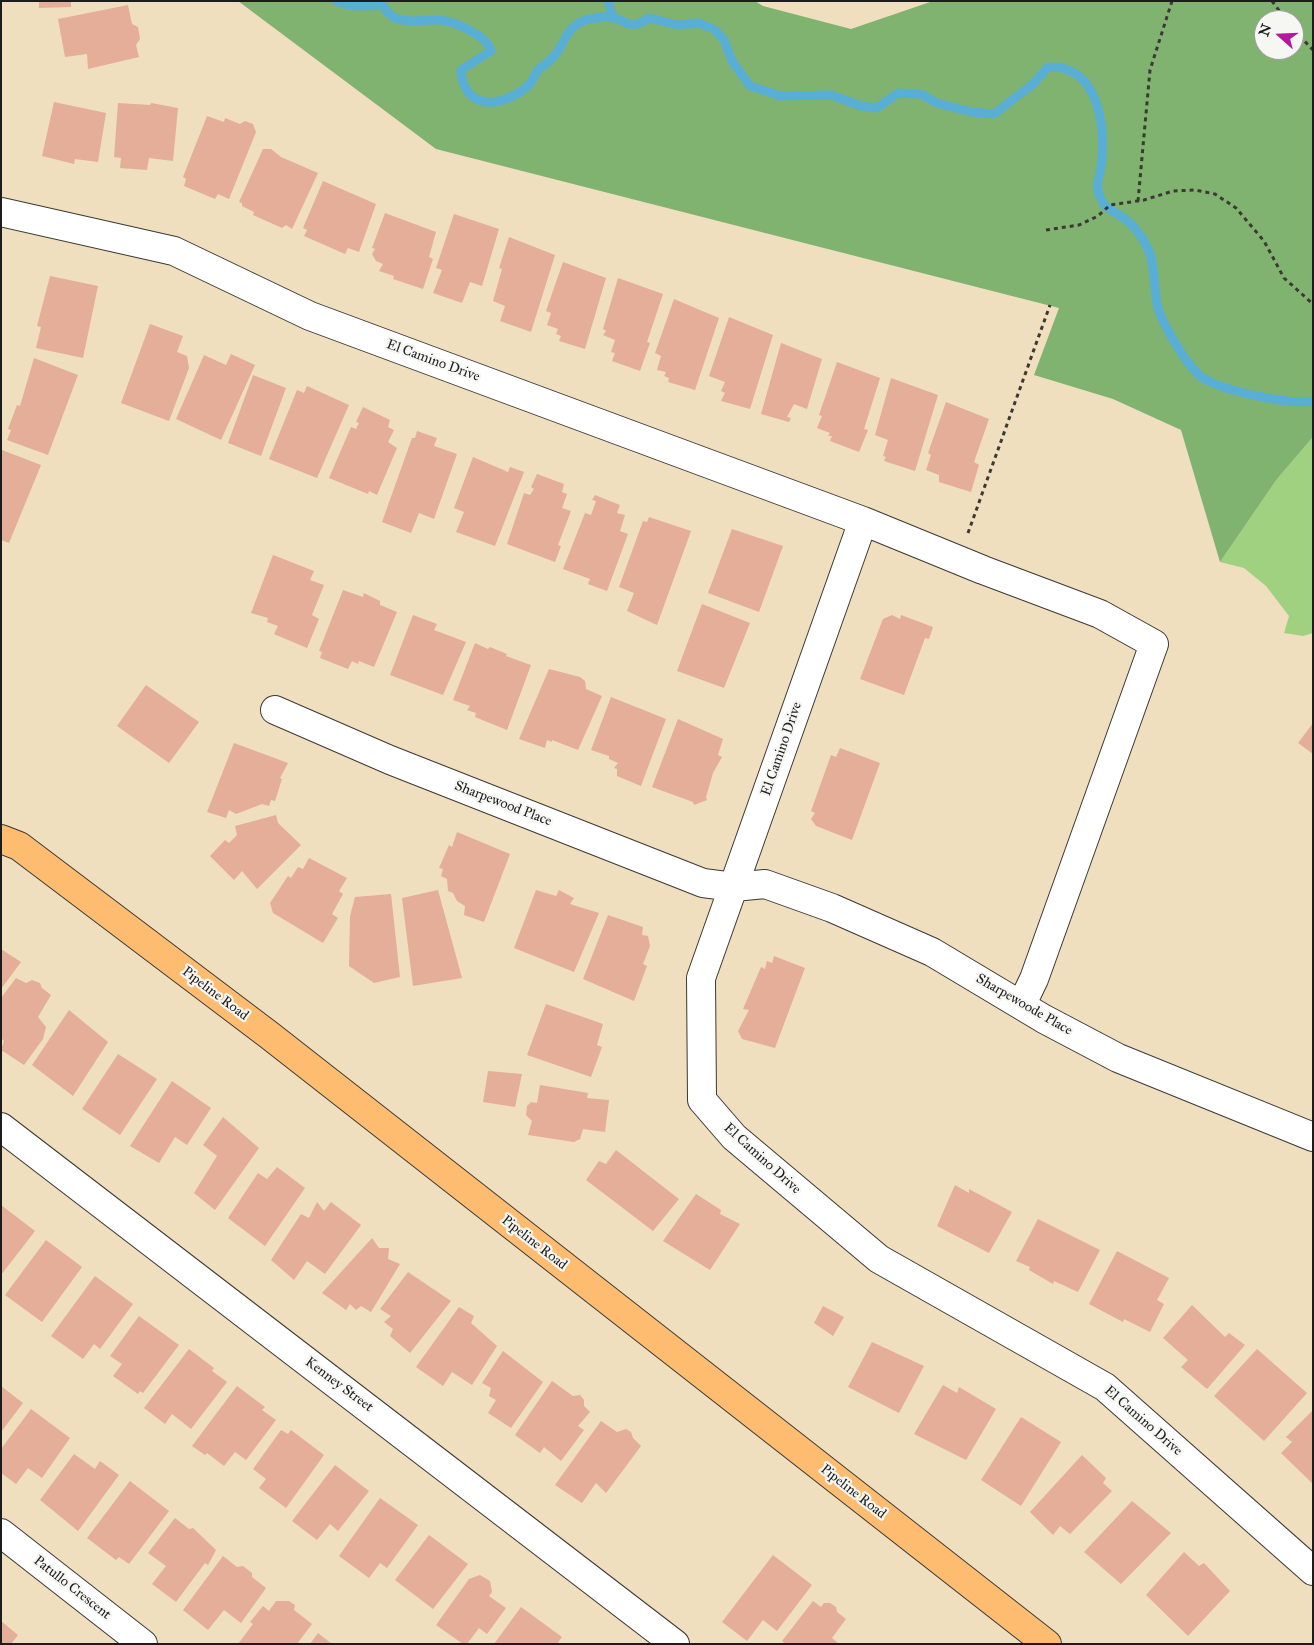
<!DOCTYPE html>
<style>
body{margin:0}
#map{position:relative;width:1314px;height:1645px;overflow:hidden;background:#efdfbf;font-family:"IM FELL Great Primer",serif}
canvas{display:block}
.frame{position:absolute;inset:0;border:2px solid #1c1c1c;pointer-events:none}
.north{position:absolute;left:1254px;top:10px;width:50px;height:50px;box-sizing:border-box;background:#f6f6f2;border:1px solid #9f9f9c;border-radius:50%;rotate:290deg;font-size:14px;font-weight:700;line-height:20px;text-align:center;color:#1c1c1c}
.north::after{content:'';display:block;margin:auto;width:18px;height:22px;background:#b5179e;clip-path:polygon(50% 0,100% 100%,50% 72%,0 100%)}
</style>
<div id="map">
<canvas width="1314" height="1645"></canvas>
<div class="frame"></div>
<div class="north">N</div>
</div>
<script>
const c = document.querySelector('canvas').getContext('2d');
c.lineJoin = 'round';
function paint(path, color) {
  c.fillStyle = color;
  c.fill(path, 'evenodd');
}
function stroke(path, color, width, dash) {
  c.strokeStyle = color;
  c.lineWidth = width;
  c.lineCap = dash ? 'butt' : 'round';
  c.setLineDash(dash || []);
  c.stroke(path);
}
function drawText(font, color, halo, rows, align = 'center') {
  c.font = font + ' "IM FELL Great Primer",serif';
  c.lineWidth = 4.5;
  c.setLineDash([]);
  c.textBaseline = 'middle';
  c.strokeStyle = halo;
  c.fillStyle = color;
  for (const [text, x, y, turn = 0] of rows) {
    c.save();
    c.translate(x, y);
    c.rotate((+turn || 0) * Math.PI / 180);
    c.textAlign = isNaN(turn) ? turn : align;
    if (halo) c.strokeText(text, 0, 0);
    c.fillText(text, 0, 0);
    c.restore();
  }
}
paint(new Path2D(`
 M1313 437V633L1303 636 1284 633 1289 616 1266 586 1244 568 1220 562 1277 479Z`), '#a0d181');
paint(new Path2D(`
 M238 1H755L763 6 851 29 933 1H1313V437L1277 479 1220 562 1181 430 1113 399 1034 375 1059 308 436 149ZM1264 20H1294V50H1264Z`), '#80b36f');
stroke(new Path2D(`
 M336 1C350 8 366 6 382 5 387 10 388 15 395 18 410 24 422 19 437 20 452 20 487 35 491 51L461 70C460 78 466 92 473 97 490 109 514 98 529 85 533 81 535 73 539 69 546 64 553 59 558 51 566 39 567 29 581 22 587 19 603 16 610 17 629 20 627 32 649 18L678 25 699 23 715 30 724 40 732 61 750 86 781 96 831 95 861 106 877 108 898 93 921 94 937 103 971 112 994 114 1033 84 1048 67C1100 64 1106 129 1101 168 1100 175 1096 184 1098 190 1103 211 1111 208 1125 219 1135 226 1143 238 1148 249 1156 266 1153 290 1158 308 1163 325 1188 368 1203 378 1224 391 1288 405 1313 401
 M608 1 613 18`), '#59aed5', 9);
paint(new Path2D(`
 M39 1H71V7L39 8Z
 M128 5 132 24 138 27 140 39 136 45 139 57 88 69 87 54 65 57 58 19Z
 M54 102 106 113 98 162 75 159 74 164 42 156Z
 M118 103 150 105 151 103 178 108 173 161 149 158 147 170 120 168 121 158 114 157Z
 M207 116 224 122 225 118 240 124 245 121 253 124 256 132 229 199 218 194 215 199 184 186 186 179 183 177Z
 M263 149H271L281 157 318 173 292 229 286 225 282 228 253 215 254 212 242 206V203L239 202Z
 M323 181 376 204 359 252 348 248 345 254 304 236 307 230 303 228Z
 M385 213 436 232 429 257 433 259 423 289 393 279 394 276 379 271 383 264 376 261 372 254 375 249 372 248Z
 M454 214 499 229 482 286 470 282 462 303 433 293 442 270 436 268Z
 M509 237 555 255 531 332 500 321 505 306 493 301 502 269 499 268Z
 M563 262 606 278 585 349 559 341 561 336 556 334 558 329 547 325 551 313 546 311Z
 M50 276 98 286 83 358 36 348 41 327 37 326Z
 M618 278 663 294 647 342 650 343 640 371 612 361 615 353 611 352 615 340 603 335 606 331 603 329Z
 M674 299 719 318 695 390 668 382 669 378 664 376 666 372 657 370 661 356 655 353Z
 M729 317 773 335 750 409 721 401 725 393 721 391 725 382 709 376Z
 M150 324 183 336 177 352 187 356 189 368 169 421 121 403Z
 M781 343 822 359 807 409 794 404 787 417 791 418 789 422 761 414Z
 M231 354 255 365 221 440 176 419 204 355 226 365Z
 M34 358 78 375 48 455 7 440 11 430 8 429 17 405 20 406Z
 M837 362 880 378 864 429 868 430 859 452 830 441 832 436H828L830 433 817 428 822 416 819 415Z
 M253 375 286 388 261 456 228 443Z
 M891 378 938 395 915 471 884 461 886 457 883 456 888 440 875 435Z
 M307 386 349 405 317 478 269 459 297 390 304 393Z
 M946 402 989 419 974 462 979 465 971 492 939 482V475L926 470 931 455 928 453Z
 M363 407 390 420 388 427 394 430 388 442 397 448 377 495 369 491 368 494 329 478 351 427 356 429 359 423 356 422Z
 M417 431 437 438 434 446 457 454 434 519 419 513 411 533 382 522 412 438H415Z
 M2 450 41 465 9 543 1 540Z
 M473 457 508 472 510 467 524 472 495 546 456 532 464 512 454 508Z
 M537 474 564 484 562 492 567 494 562 508 571 511 558 545 561 546 555 562 507 544 524 493 530 495 534 489 531 487Z
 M595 495 620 505 617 513 625 515 620 531 628 534 607 591 588 584 590 579 563 569 585 513 591 515 596 501 592 500Z
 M649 517 691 531 657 625 627 611 634 593 619 587 643 521 647 522Z
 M732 529 783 546 759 612 708 593Z
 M273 555 314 571 310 580 324 585 312 615 319 619 307 648 274 634 278 626 267 622 268 618 251 613Z
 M343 590 363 597 364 593 380 601V605L397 612 374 667 359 661 358 664 352 661 348 669 320 658 322 652 319 651Z
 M702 604 750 623 724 688 677 671Z
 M413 615 437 624 434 630 466 642 443 695 390 675Z
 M892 615 900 619 901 615 933 627 929 639 925 638 904 695 860 679 883 619Z
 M475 643 488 649 490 647 507 654 506 656 531 665 507 730 475 717 476 713 467 710 470 706 453 700Z
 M549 669 580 677 585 681 586 689 602 696 578 750 552 740V742L547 740 545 748 519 739Z
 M146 685 199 722 169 763 117 726Z
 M611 697 666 719 641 786 617 776V769L614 768 618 763 609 759V756L591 750Z
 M678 719 723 739 718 755 722 757 713 773 706 797 707 800 694 805 693 802 652 787Z
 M1313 723V754L1298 743Z
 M234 743 288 763 280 778 282 779 275 801 271 800 269 806 262 804 236 814 229 810 226 818 207 812Z
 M840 748 880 763 852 840 816 826 811 819 815 813 811 811 831 755 836 757Z
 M276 815 278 823 301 845 257 889 242 871 234 880 210 856 225 840 229 843 237 835 235 826Z
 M457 832 510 854 484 922 464 915 465 906 457 901 453 893 448 891 447 879 441 876 443 869 439 868 449 845 452 847Z
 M309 858 347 878 339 891 343 894 332 914 338 918 323 943 273 913 270 903 288 876 291 878 298 867 303 869Z
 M438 890 462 978 413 986 402 898Z
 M536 890 556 896 559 890 574 898 570 904 599 913 574 972 514 948Z
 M391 894 400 977 374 983 349 966 350 916 355 897Z
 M608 915 643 927 642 935 648 936 650 946 643 964 647 966 634 1001 583 979Z
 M1 949 21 962 1 989Z
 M774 956 805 968 775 1048 742 1039 738 1031 749 1010 743 1009 761 967 765 969 767 961 772 963Z
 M16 978 26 983 32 980 40 983 42 988 51 995 38 1017 46 1027 43 1039 24 1065 1 1050 4 1041 1 1038V998Z
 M546 1004 603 1024 597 1045 602 1047 591 1077 527 1055Z
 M69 1010 108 1042 73 1096 32 1065Z
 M118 1054 157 1079 120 1135 82 1109Z
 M488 1071 522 1074 515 1107 483 1102Z
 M172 1081 211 1108 187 1145 175 1137 159 1163 130 1146Z
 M540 1085 588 1093 587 1098 609 1100 605 1132 583 1129 580 1139 574 1142 528 1135 532 1121 526 1115 527 1106 531 1102 537 1103Z
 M223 1117 259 1148 215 1210 194 1193 217 1156 203 1145Z
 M616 1150 679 1199 653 1231 586 1180 599 1161 606 1164Z
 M277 1167 305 1188 265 1246 228 1218 258 1173 267 1179Z
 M955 1185 969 1193V1189L1012 1212 989 1253 937 1226Z
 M696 1194 721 1210 720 1214 740 1224 710 1270 663 1241Z
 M317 1202 324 1211 331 1202 361 1225 325 1274 307 1261 294 1280 271 1260 301 1214 309 1218Z
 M1 1205 35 1231 1 1275Z
 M1038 1219 1100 1250 1078 1292 1054 1281 1053 1284 1029 1270 1030 1267 1016 1261Z
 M372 1238 379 1248H389L388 1259 400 1264 371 1312 361 1306 356 1310 350 1304 346 1310 322 1293Z
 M46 1240 82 1267 42 1322 5 1295Z
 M1117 1251 1169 1278 1157 1300 1164 1304 1150 1332 1124 1319 1123 1322 1089 1304Z
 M408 1272 451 1301 410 1353 390 1336 393 1329 384 1322 391 1316 380 1309Z
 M95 1276 133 1304 100 1349 94 1344 83 1359 51 1336Z
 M1192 1305 1225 1337 1229 1333 1245 1345 1207 1389 1181 1367 1188 1360 1163 1338Z
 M823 1306 844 1317 833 1336 814 1323Z
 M459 1307 474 1316 471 1323 497 1346 472 1385 452 1372 443 1386 416 1367Z
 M139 1316 179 1345 143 1393 140 1391 138 1394 113 1376 122 1364 110 1356Z
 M872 1342 924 1366 899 1413 848 1387Z
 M189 1349 214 1368 212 1371 227 1382 191 1429 172 1414 165 1424 144 1408Z
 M1257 1349 1307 1393 1264 1441 1214 1396Z
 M503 1351 543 1382 511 1428 488 1413 496 1400 489 1396 491 1388 482 1383Z
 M552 1381 573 1396 580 1395 584 1400V1406L590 1412 578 1426 584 1430 561 1461 544 1447 540 1453 515 1435Z
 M943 1385 957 1393 959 1387 996 1409 966 1460 914 1434Z
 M1 1386 23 1403 1 1432Z
 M237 1386 265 1407 262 1410 276 1420 246 1460 235 1452 224 1466 207 1453 205 1455 192 1446Z
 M31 1409 70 1438 42 1478 28 1468 16 1484 1 1473V1449Z
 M1313 1410V1484L1281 1453 1292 1442 1286 1437Z
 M1021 1417 1061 1442 1021 1506 981 1480Z
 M601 1421 617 1432 626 1429 631 1432 633 1438 641 1446 606 1493 596 1483 582 1503 555 1485Z
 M281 1430 288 1434 291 1430 324 1455 286 1508 259 1488 266 1479 253 1469Z
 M74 1454 95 1469 100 1461 119 1475 78 1531 40 1500Z
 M1082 1455 1106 1478 1103 1483 1112 1491 1070 1534 1060 1526 1053 1535 1030 1512Z
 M335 1465 369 1491 338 1531 330 1524 317 1540 292 1521Z
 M130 1481 169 1511 129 1564 119 1557 116 1560 87 1538Z
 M380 1498 418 1525 387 1568 380 1563 369 1578 339 1556Z
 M1132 1501 1171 1533 1121 1584 1084 1552Z
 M175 1518 189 1529 193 1528 216 1550 208 1565 205 1563 176 1602 152 1584 166 1566 148 1553Z
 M429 1535 468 1564 433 1609 395 1580Z
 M1184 1552 1199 1566 1204 1563 1230 1591 1188 1636 1146 1595Z
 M773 1555 812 1585 777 1631 763 1620 747 1641 722 1622Z
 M223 1556 237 1567 243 1566 252 1573V1577L266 1588 241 1623 224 1610 208 1630 183 1610Z
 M480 1575 490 1581 492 1592 489 1596 506 1608 487 1634 479 1628 467 1644H463L436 1625 469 1579Z
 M276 1601H289L295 1605 294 1610 312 1624 297 1644H238L253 1624 250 1622 263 1606 269 1611Z
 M813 1601 821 1607 824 1603H830L836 1607 837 1612 846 1619 832 1638 839 1644H786L782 1641Z
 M521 1607 562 1637 557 1644H494Z
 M1 1621 18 1635 11 1644H1Z
 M318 1633 332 1644H310Z`), '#e4ae98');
const minor = new Path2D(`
 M1 212 174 251 310 316 863 521 983 570 1100 614 1154 644 1034 979 1022 1004
 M863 521 701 978 702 1100 734 1137 879 1259 1105 1387 1313 1571
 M275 710 390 760 703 883 734 887 765 884 832 908 932 952 1044 1019 1118 1058 1313 1137
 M1 1127 675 1644
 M1 1533 143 1644`);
const major = new Path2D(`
 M1 839 19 846 269 1035 1047 1644`);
stroke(minor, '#3c3934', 30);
stroke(major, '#3c3934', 30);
stroke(new Path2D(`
 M1272 1 1286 20
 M1294 30 1313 50
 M1138 201 1150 70 1172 1
 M1046 230 1079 225 1098 216 1110 205 1144 200 1173 191 1195 190 1215 194 1236 208 1264 241 1284 278 1313 304
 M968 533 1050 305`), '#3c3934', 3, [4, 4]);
stroke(minor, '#fff', 28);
stroke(major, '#fdbc70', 28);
drawText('14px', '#1c1c1c', '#f6f6f2', [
 ["El Camino Drive",433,361,20],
 ["El Camino Drive",782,749,-71],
 ["Sharpewood Place",503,804,21],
 ["Pipeline Road",215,994,37],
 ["Sharpewoode Place",1024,1005,30],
 ["El Camino Drive",762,1159,42],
 ["Pipeline Road",534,1243,38],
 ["Kenney Street",339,1385,37],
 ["El Camino Drive",1143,1421,41],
 ["Pipeline Road",853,1492,38],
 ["Patullo Crescent",72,1588,38]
]);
</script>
